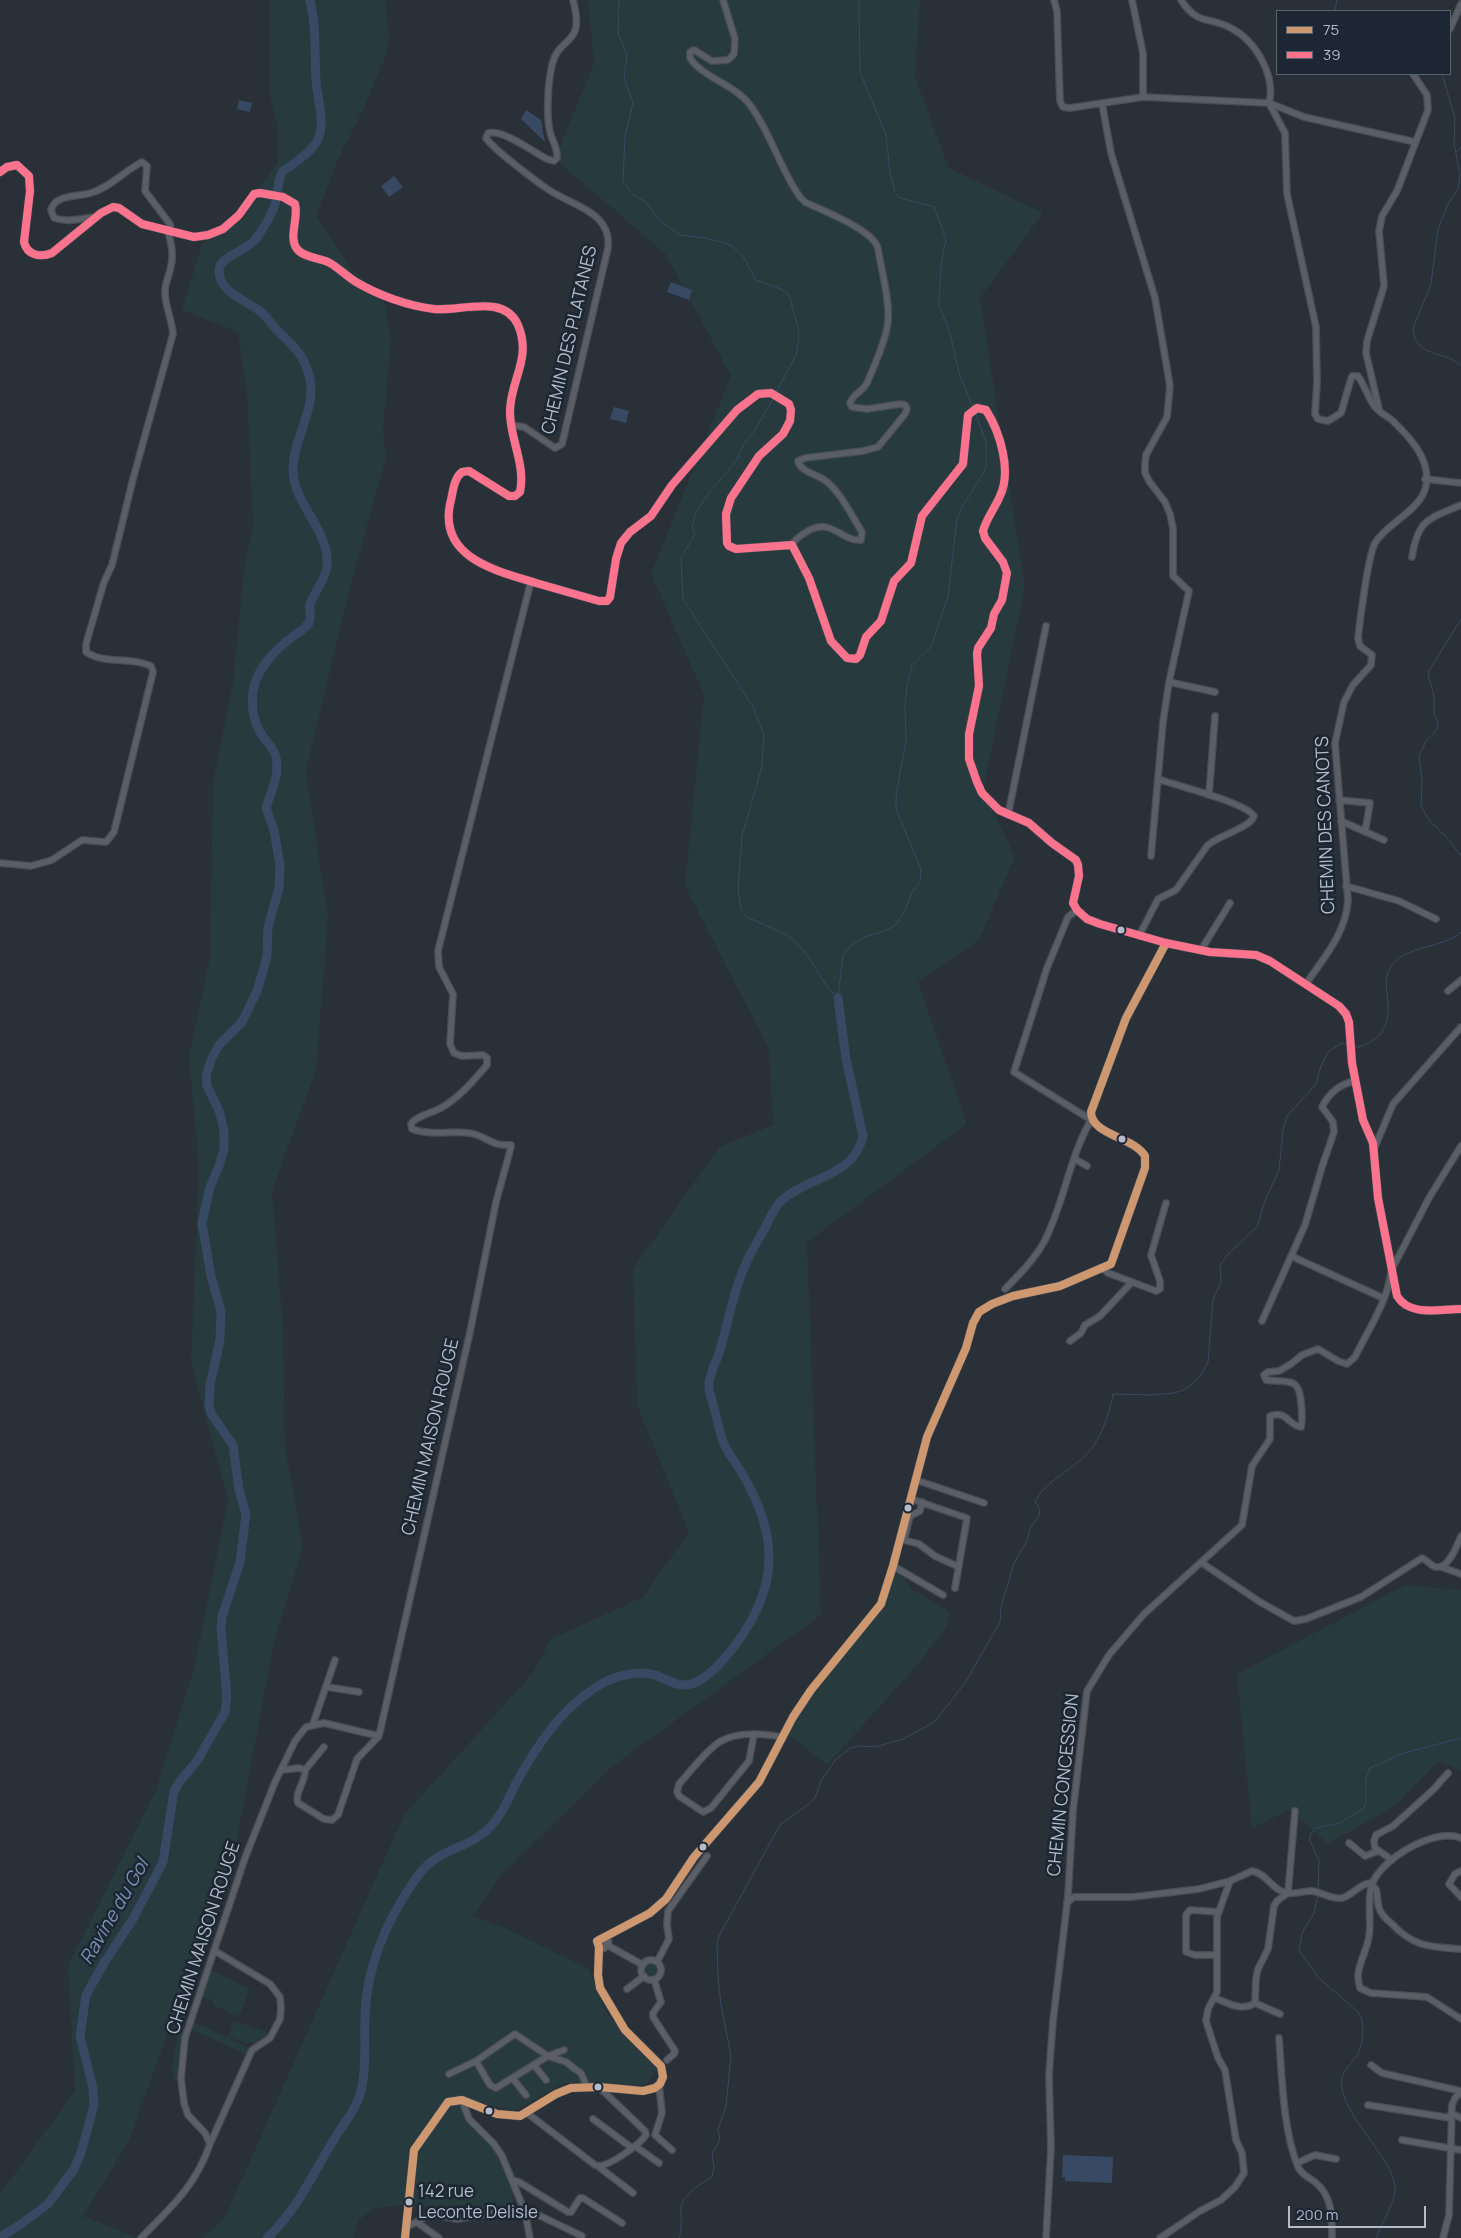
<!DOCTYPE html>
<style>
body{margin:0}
#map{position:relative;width:1461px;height:2238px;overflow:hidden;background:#2a3038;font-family:Manrope,sans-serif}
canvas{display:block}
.legend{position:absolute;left:1276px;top:10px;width:175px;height:65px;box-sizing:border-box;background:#1d2633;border:1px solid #59626f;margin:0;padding:6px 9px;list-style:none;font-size:15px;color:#b4bcc9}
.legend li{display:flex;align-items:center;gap:10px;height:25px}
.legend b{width:25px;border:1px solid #59626f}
.scale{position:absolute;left:1288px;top:2206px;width:138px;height:22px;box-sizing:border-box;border:2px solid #b4bcc9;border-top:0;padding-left:6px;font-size:15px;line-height:18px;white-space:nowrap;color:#b4bcc9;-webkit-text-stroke:4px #1d2633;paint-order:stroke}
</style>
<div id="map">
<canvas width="1461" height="2238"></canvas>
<ul class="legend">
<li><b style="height:6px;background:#cd976f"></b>75</li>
<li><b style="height:6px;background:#fc738d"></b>39</li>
</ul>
<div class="scale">200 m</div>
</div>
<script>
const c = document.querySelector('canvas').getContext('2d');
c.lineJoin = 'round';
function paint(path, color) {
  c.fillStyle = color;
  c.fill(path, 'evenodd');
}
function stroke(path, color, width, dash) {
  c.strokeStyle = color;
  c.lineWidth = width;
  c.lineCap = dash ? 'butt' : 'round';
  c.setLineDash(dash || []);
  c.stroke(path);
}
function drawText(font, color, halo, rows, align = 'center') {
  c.font = font + ' Manrope,sans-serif';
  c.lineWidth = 5;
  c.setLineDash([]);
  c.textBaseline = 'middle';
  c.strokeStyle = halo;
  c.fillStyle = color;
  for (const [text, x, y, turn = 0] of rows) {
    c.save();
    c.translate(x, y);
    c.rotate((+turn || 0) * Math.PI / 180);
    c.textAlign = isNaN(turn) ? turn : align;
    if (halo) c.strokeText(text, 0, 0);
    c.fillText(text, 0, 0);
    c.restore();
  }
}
paint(new Path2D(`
 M270 0H385L389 37 386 56 363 110 339 157 316 216 350 267 384 300 391 339 383 430 386 457 348 596 306 770 328 917 316 1070 272 1191 283 1329 285 1446 303 1547 274 1642 237 1839 129 2141 83 2216 138 2238H0V2194L75 2091 68 1966 156 1790 194 1668 228 1500 191 1362 199 1169 189 1057 210 957 213 783 233 683 244 569 253 525 247 394 238 332 182 310 202 244 244 218 258 189 278 163V130L270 95Z
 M588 0H920L915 77 949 168 1043 213 980 298 1025 586 983 791 1015 856 979 940 918 982 967 1124 807 1242 821 1615 610 1768 499 1878 473 1916 503 1927 589 1969 607 2014 657 2068 646 2085 563 2083 515 2111 479 2103 465 2114 499 2147 517 2176 512 2206 456 2214 413 2204 374 2208 359 2220 353 2238H202L224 2219 404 1815 532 1674 551 1639 643 1597 689 1532 637 1406 633 1269 719 1147 773 1125 769 1049 685 886 704 695 651 574 731 376 665 253 555 159 594 63Z
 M894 1570 907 1577 904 1582 911 1586 910 1588 950 1612 948 1624 920 1662 827 1765 788 1734 801 1709 821 1682 878 1614Z
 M1405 1585 1461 1590V1771L1439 1761 1396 1805 1328 1844 1290 1810 1252 1828 1237 1674Z
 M776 1740 777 1743 761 1775 665 1897 657 1905 644 1913V1911L660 1900 687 1860 759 1774Z
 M643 1969a7 7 0 1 1 14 0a7 7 0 1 1-14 0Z
 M210 1970 250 1989 239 2017 212 2005 213 2000 204 1997 202 2001 201 1997Z
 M193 2019H195L194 2022 227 2037 235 2021 270 2033 266 2039 255 2044 251 2042 247 2044 230 2037V2039L250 2048 247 2055 189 2028Z
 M179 2025 185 2027 177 2062 179 2080 174 2079 172 2067Z`), '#273a3e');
paint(new Path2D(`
 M239 100 252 103 250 112 237 109Z
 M526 110 541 120 545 142 521 119Z
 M394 176 403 187 389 197 381 186Z
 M671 282 692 290 689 300 667 292Z
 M614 407 629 411 626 423 610 419Z
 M1063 2155 1113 2157 1112 2183 1065 2181V2177H1062Z`), '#384963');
stroke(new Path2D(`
 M619 0 618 33 627 55 624 78 633 103 625 135 623 181 633 195 646 202 660 221 673 230 681 235 706 238 731 245 743 256 756 280 781 289 789 295 798 328 799 337 796 355 776 393
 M859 0 860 72 886 135 890 174 895 192 899 197 907 200 934 207 946 239 941 265 939 305 950 333 960 376 973 408
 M1335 11 1337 0
 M1442 74 1455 118 1454 143 1460 175 1458 189 1448 204 1438 229 1431 284 1413 328C1414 359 1448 350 1461 366
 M1456 152 1461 147
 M773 399 755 430 744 444 737 460 709 493 698 509 694 518 692 528 695 534 681 558 683 599 753 707 764 735 762 766 742 836 738 889 741 910 747 917 785 934 796 942 809 958 828 988 838 998
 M1461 619 1430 669 1428 675 1434 696V713L1438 724 1437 730 1426 741 1419 756 1422 780 1421 806 1428 819 1449 840 1461 856
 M838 997 843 955 851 946 864 937 885 931 896 925 905 911 912 892 920 882 921 869 896 809V796L906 740 905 705 907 686 912 665 931 647 948 597 957 519 962 507 983 474 986 466V443L976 414
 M1353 1048C1379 1043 1390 1028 1388 1002 1387 990 1384 979 1390 968 1404 944 1442 950 1461 932
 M1318 1890 1319 1861 1310 1841V1835L1316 1828 1340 1823 1364 1808 1366 1803V1779L1370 1768 1404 1753 1461 1738
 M1318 1894 1314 1913 1302 1933 1299 1950 1318 1977 1359 2013C1365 2022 1363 2041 1359 2051 1354 2065 1339 2069 1342 2087 1346 2121 1399 2164 1395 2192 1392 2207 1382 2223 1376 2238
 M679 2238C682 2229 681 2223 681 2214 679 2195 698 2186 712 2177L714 2167 712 2154 720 2140 718 2129 726 2106 731 2056 721 2005 718 1977 717 1942 720 1934 780 1825 810 1803 815 1798 821 1781 836 1759 850 1748 858 1746 876 1747 903 1739 931 1724 937 1719 965 1683 1000 1622 1001 1607 1014 1563 1027 1541 1030 1528 1039 1516 1040 1510 1035 1501C1046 1483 1062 1475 1078 1462 1098 1447 1109 1418 1113 1394L1153 1395 1174 1393 1184 1390 1199 1378 1208 1362 1213 1300 1221 1281 1220 1265 1230 1252 1257 1227 1265 1201 1279 1170 1283 1130 1287 1116 1316 1084 1321 1066 1328 1052 1340 1044 1345 1043 1348 1045`), '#384963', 1);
stroke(new Path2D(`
 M0 2237 17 2227 48 2204 74 2169 81 2153 94 2105 93 2088 80 2036 86 1995 104 1963 133 1919 163 1862 174 1791 180 1781 197 1761 225 1712 227 1697 221 1630 222 1617 240 1562 246 1514 239 1490 233 1445 212 1415 209 1406 210 1385 220 1340 221 1311 211 1276 202 1223 210 1187 219 1166 224 1149V1131L220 1113 207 1086 206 1076 211 1060 219 1045 242 1022 257 991 263 971 267 956 268 927 279 888 280 865 274 830 266 808C271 791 280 776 276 757 274 749 269 744 264 738 254 725 251 708 253 691 257 668 274 651 292 637 297 633 305 629 309 623 312 616 309 610 310 604 314 592 326 580 327 566 330 529 292 504 293 468 294 433 321 405 307 369 301 351 288 341 275 328 270 322 266 316 260 311 246 300 218 292 219 270 220 256 246 251 255 240 263 229 271 217 275 204 278 193 277 181 283 171 294 163 314 151 319 137 325 120 317 98 316 80 314 52 317 29 310 0
 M267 2238C299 2208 312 2174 335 2138 343 2124 355 2111 360 2095 367 2069 364 2044 365 2017 366 1966 389 1914 420 1873 440 1847 469 1850 490 1827 502 1815 508 1799 515 1785 536 1747 559 1711 596 1687 610 1678 634 1670 651 1674 662 1676 672 1685 684 1685 711 1685 746 1633 756 1611 781 1561 767 1515 740 1470 735 1462 729 1454 725 1446 720 1435 718 1423 715 1411 713 1403 708 1392 709 1383 710 1373 717 1360 720 1350 728 1323 733 1293 744 1268 749 1254 757 1242 764 1230 769 1220 774 1207 782 1200 809 1176 854 1177 863 1136L846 1059 838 998`), '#384963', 9);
const minor = new Path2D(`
 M723 0 735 39 734 54 728 60 712 61 694 50 690 52V58C703 78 736 85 750 105 771 133 780 169 800 197L805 202C823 211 872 229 878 248 881 270 890 299 888 321 887 338 874 367 867 383 863 391 853 394 850 403L852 407 867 409 900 404 905 405 907 409 905 414 878 447 863 451 805 458 798 461C800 471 815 474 823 479 840 490 851 515 862 532L861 540C840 542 831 514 803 534 798 538 794 540 792 545
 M1054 0 1057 11 1060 101 1063 107 1070 108 1143 97 1269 103 1285 133 1287 194 1316 327 1317 382 1315 414 1318 419 1328 421 1341 413 1351 379 1352 376H1358C1365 386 1368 398 1375 407 1380 413 1387 416 1393 421 1404 432 1417 445 1423 460 1441 506 1391 516 1375 543 1368 556 1360 620 1358 638L1360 646 1372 655 1371 665 1353 685 1344 702 1335 743 1348 901C1345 935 1324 957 1306 984
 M1132 0 1143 53V97
 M1181 0C1198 26 1208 16 1231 28 1256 41 1276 76 1269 103L1304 117 1415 142
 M1450 29 1461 4
 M1102 103 1111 153 1155 298 1170 386 1167 417 1146 455 1145 464V473L1149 481 1165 502 1170 514 1173 528V576L1189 591 1169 682 1163 722 1151 856
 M97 217C82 218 69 223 54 218L51 210C55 194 78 197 91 193 111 187 124 171 142 162L147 166 145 191 170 224 171 232
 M1379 409 1366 353 1367 341 1384 286 1379 231 1382 216 1397 191 1428 110 1427 95 1413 74
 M511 425 524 427 555 448 562 444 608 248C612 212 573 206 549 190 537 182 493 149 486 138L488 133C503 129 533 152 547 159L554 161 557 158C558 148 552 141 550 132 546 115 548 82 552 65 559 34 586 48 573 0
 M1425 479 1461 483
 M1412 557C1418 519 1428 519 1461 505
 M1169 682 1215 692
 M1209 795 1215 716
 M1339 800 1370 803 1365 832
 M1008 815 1046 626
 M1341 821 1384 840
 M0 863 31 866 52 860 82 840 106 842 114 832 153 672 151 666C130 656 105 665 86 652V644L104 582 112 565 133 479 173 334C172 319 164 304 165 289 166 281 170 273 171 266 174 254 171 243 168 231
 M1346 886 1399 901 1436 919
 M1077 910 1068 917 1047 968 1014 1072 1093 1121
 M1139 936 1158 899 1176 890 1207 846C1218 835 1249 829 1254 816 1245 802 1177 786 1158 779
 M1201 950 1230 903
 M1448 991 1461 980
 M1374 1149 1393 1104 1461 1027
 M1075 1159 1087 1166
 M1291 1256 1383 1298
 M1103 1269 1108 1273 1156 1291 1160 1289V1281L1151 1255 1166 1203
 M1005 1289C1019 1275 1034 1260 1044 1242 1064 1204 1069 1158 1091 1120
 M1262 1321 1305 1225 1322 1167 1334 1132 1333 1122 1322 1107C1329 1093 1339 1084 1355 1081
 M1070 1341 1081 1333 1085 1325 1100 1316 1132 1282
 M916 1480 984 1503
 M911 1499 967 1518 955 1588
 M922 1502 920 1511 910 1516 904 1540 919 1544 935 1556 959 1567
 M1202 1563 1260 1602 1294 1621 1306 1619 1361 1597 1422 1558C1427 1560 1431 1566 1436 1567 1449 1569 1457 1545 1461 1536
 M893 1566 943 1595
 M1441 1567 1461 1574
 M327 1687 359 1692
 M313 1724 335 1660
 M754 1734 749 1761 711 1808 703 1812 679 1796 677 1792 679 1784C690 1772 707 1749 721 1741 739 1731 763 1734 783 1737
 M282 1770 299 1768 305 1770C306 1782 294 1792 298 1803L324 1819 332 1820 338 1815 357 1759 379 1736 470 1332 496 1202 511 1147V1145C492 1146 490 1139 474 1134 457 1129 433 1137 412 1129L411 1124C414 1117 434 1112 441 1108 459 1098 474 1080 487 1065V1058L483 1055 462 1056 454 1053 450 1044 453 994 439 967 438 951 531 581
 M305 1770 324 1747
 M1461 1838C1435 1827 1381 1859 1372 1884 1366 1902 1373 1923 1368 1941 1364 1958 1354 1971 1360 1988L1371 1993 1427 1997 1461 2019
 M1349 1843 1365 1856 1378 1851
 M1392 1860 1375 1848 1374 1841 1376 1835 1393 1826 1433 1790 1448 1773
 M1461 1871 1455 1874 1449 1884 1461 1897
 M1067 1903 1074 1897H1132L1199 1889 1230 1881 1252 1871C1267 1873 1273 1892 1288 1893 1296 1894 1304 1891 1312 1891 1321 1892 1333 1900 1342 1898 1353 1895 1359 1884 1370 1883L1376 1889C1378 1895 1377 1902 1379 1908 1381 1914 1386 1919 1391 1923 1413 1947 1430 1947 1461 1949
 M607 1945 643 1965
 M1216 1955H1195L1186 1952V1915L1190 1910 1219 1912
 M641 1970a10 10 0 1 1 20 0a10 10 0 1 1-20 0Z
 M657 1962 669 1939 667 1925 668 1911 707 1856
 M654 1979 661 2002 653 2013V2017L675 2051 674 2054 667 2060
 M627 1989 644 1976
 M1215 1998C1228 2003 1242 2012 1255 2003L1256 1978 1258 1969 1268 1949 1274 1906 1277 1901 1288 1893 1295 1811
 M1255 2003 1280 2014
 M1279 2038C1282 2077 1283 2130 1298 2167 1302 2175 1308 2177 1315 2182 1333 2197 1332 2217 1332 2238
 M476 2061 490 2085 496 2088 548 2056 564 2050
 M534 2065 546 2080
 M1371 2065 1382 2073 1461 2091
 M449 2074 476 2061 515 2034 548 2056 566 2062 575 2069 581 2073 587 2087
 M513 2079 526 2095
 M659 2085 662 2113 655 2135 672 2150
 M462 2100 469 2119 494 2144 502 2156 525 2212 530 2238
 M1368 2105 1451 2118
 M527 2113 595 2165C606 2170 640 2144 646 2135L645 2131 599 2087
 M1451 2113 1461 2118
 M593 2119 632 2148
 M1402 2140 1461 2150
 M210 2144 252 2050 270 2038 280 2019 281 2008 280 1997 270 1984 215 1951
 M635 2146 659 2163
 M1297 2163 1315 2155 1336 2159
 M599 2167 633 2193
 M512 2180 519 2182 568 2212H571L580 2198H583L622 2223
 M418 2223 439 2238
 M407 2227 431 2214 457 2219 513 2210 536 2214 582 2236
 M141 2238C172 2206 195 2187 210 2144L205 2133 188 2115 184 2103 181 2078 185 2038 245 1858 275 1782 295 1741 306 1727 324 1723 379 1736
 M1046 2238 1051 2149 1049 2075 1053 2021 1068 1896 1073 1811 1087 1691 1109 1655 1144 1614 1242 1525 1252 1466 1270 1439V1416C1288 1410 1287 1425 1301 1427 1303 1419 1302 1411 1301 1402 1299 1376 1287 1383 1266 1380L1264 1375 1268 1372 1279 1371 1291 1364 1302 1355 1318 1349 1338 1361 1347 1364 1355 1357C1368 1330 1388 1301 1391 1271L1429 1198 1461 1146
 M1160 2238 1200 2211 1221 2200 1235 2187 1244 2173 1242 2153 1236 2140 1225 2070 1218 2058 1206 2021 1208 2009 1217 1992V1917L1230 1881
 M1443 2238 1449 2215 1452 2105 1455 2098 1461 2092`);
const major = new Path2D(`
 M0 172 7 167 17 165 29 176 30 191 24 242C27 255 40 258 52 253L101 213 113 207 119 208 142 224 194 237 208 235 223 229 239 215 254 194 260 193 283 197 295 204C299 218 288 237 297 249 303 257 319 258 328 262 338 267 346 276 356 282 378 295 408 306 434 309 460 312 504 293 518 325 532 358 511 379 510 410 509 437 526 464 520 492L515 496H509L469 471 462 472C453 479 453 494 450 504 439 558 497 571 536 583 557 589 578 595 599 601H607L610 597 616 559 621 543 630 532 651 516 672 485 737 410 758 394 771 393 789 404 791 410 790 421 783 434 759 456 731 498 726 514 727 543 729 546 736 549 792 545 809 578 831 641 847 658 856 659 860 655 866 637 881 621 894 581 911 563 922 516 963 464 968 415 977 408 986 410C1000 432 1012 471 1000 496 995 508 986 519 983 531L985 538 1003 562 1007 573 1002 600 994 614 991 628 978 648 977 654 979 686 969 734V759L977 782 982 793 999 810 1029 823 1052 843 1076 860 1078 865 1079 876 1073 903 1077 910 1087 919 1100 924 1166 943 1210 952 1256 955 1270 961 1339 1006 1346 1014 1349 1022 1352 1063 1363 1120 1373 1143 1378 1198 1397 1296C1410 1317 1439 1309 1461 1309
 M599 1947 604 1948 608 1942 605 1938
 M405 2238 414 2150 448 2102 462 2100 497 2114 520 2116 556 2094 571 2088 599 2087 643 2091 655 2088 660 2084 663 2077 661 2066 625 2030 600 1988 598 1975 599 1947 597 1941 650 1913 666 1899 694 1857 759 1782 793 1717 811 1690 881 1604 893 1566 927 1437 966 1348 973 1323 979 1312 992 1304 1013 1296 1060 1286 1111 1264 1145 1168V1156C1134 1137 1091 1135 1091 1112L1126 1018 1166 943`);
stroke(minor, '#484c53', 8);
stroke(major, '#484c55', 9);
stroke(minor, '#5a5e66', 5.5);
stroke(major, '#5c6168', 7);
stroke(new Path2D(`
 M405 2238 414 2150 448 2102 462 2100 497 2114 520 2116 556 2094 571 2088 599 2087 643 2091 655 2088 660 2084 663 2077 661 2066 625 2030 600 1988 598 1975 599 1947 597 1941 650 1913 666 1899 694 1857 759 1782 793 1717 811 1690 881 1604 893 1566 927 1437 966 1348 973 1323 979 1312 992 1304 1013 1296 1060 1286 1111 1264 1145 1168V1156C1134 1137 1091 1135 1091 1112L1126 1018 1166 943`), '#cd976f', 8);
stroke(new Path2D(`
 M0 172 7 167 17 165 29 176 30 191 24 242C27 255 40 258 52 253L101 213 113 207 119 208 142 224 194 237 208 235 223 229 239 215 254 194 260 193 283 197 295 204C299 218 288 237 297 249 303 257 319 258 328 262 338 267 346 276 356 282 378 295 408 306 434 309 460 312 504 293 518 325 532 358 511 379 510 410 509 437 526 464 520 492L515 496H509L469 471 462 472C453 479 453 494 450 504 439 558 497 571 536 583 557 589 578 595 599 601H607L610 597 616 559 621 543 630 532 651 516 672 485 737 410 758 394 771 393 789 404 791 410 790 421 783 434 759 456 731 498 726 514 727 543 729 546 736 549 792 545 809 578 831 641 847 658 856 659 860 655 866 637 881 621 894 581 911 563 922 516 963 464 968 415 977 408 986 410C1000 432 1012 471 1000 496 995 508 986 519 983 531L985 538 1003 562 1007 573 1002 600 994 614 991 628 978 648 977 654 979 686 969 734V759L977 782 982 793 999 810 1029 823 1052 843 1076 860 1078 865 1079 876 1073 903 1077 910 1087 919 1100 924 1166 943 1210 952 1256 955 1270 961 1339 1006 1346 1014 1349 1022 1352 1063 1363 1120 1373 1143 1378 1198 1397 1296C1410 1317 1439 1309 1461 1309`), '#fc738d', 8);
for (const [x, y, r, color] of [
 [1121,930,4.5,"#b4bcc9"],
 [1122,1139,4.5,"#b4bcc9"],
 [908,1508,4.5,"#b4bcc9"],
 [703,1847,4.5,"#b4bcc9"],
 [598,2087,4.5,"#b4bcc9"],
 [489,2111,4.5,"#b4bcc9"],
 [409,2202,4.5,"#b4bcc9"]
]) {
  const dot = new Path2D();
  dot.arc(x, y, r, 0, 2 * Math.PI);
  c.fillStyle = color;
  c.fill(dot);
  stroke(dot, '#1d2633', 2);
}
drawText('17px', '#b4bcc9', '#1d2633', [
 ["142 rue",418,2192],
 ["Leconte Delisle",418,2213]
], 'left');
drawText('18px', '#b4bcc9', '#1d2633', [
 ["CHEMIN DES PLATANES",570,340,-77],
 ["CHEMIN DES CANOTS",1326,825,-92],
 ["CHEMIN MAISON ROUGE",431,1437,-77],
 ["CHEMIN CONCESSION",1064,1785,-84],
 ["CHEMIN MAISON ROUGE",204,1938,-72]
]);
drawText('italic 19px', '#7c92b1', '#1d2633', [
 ["Ravine du Gol",115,1912,-60]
]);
</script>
